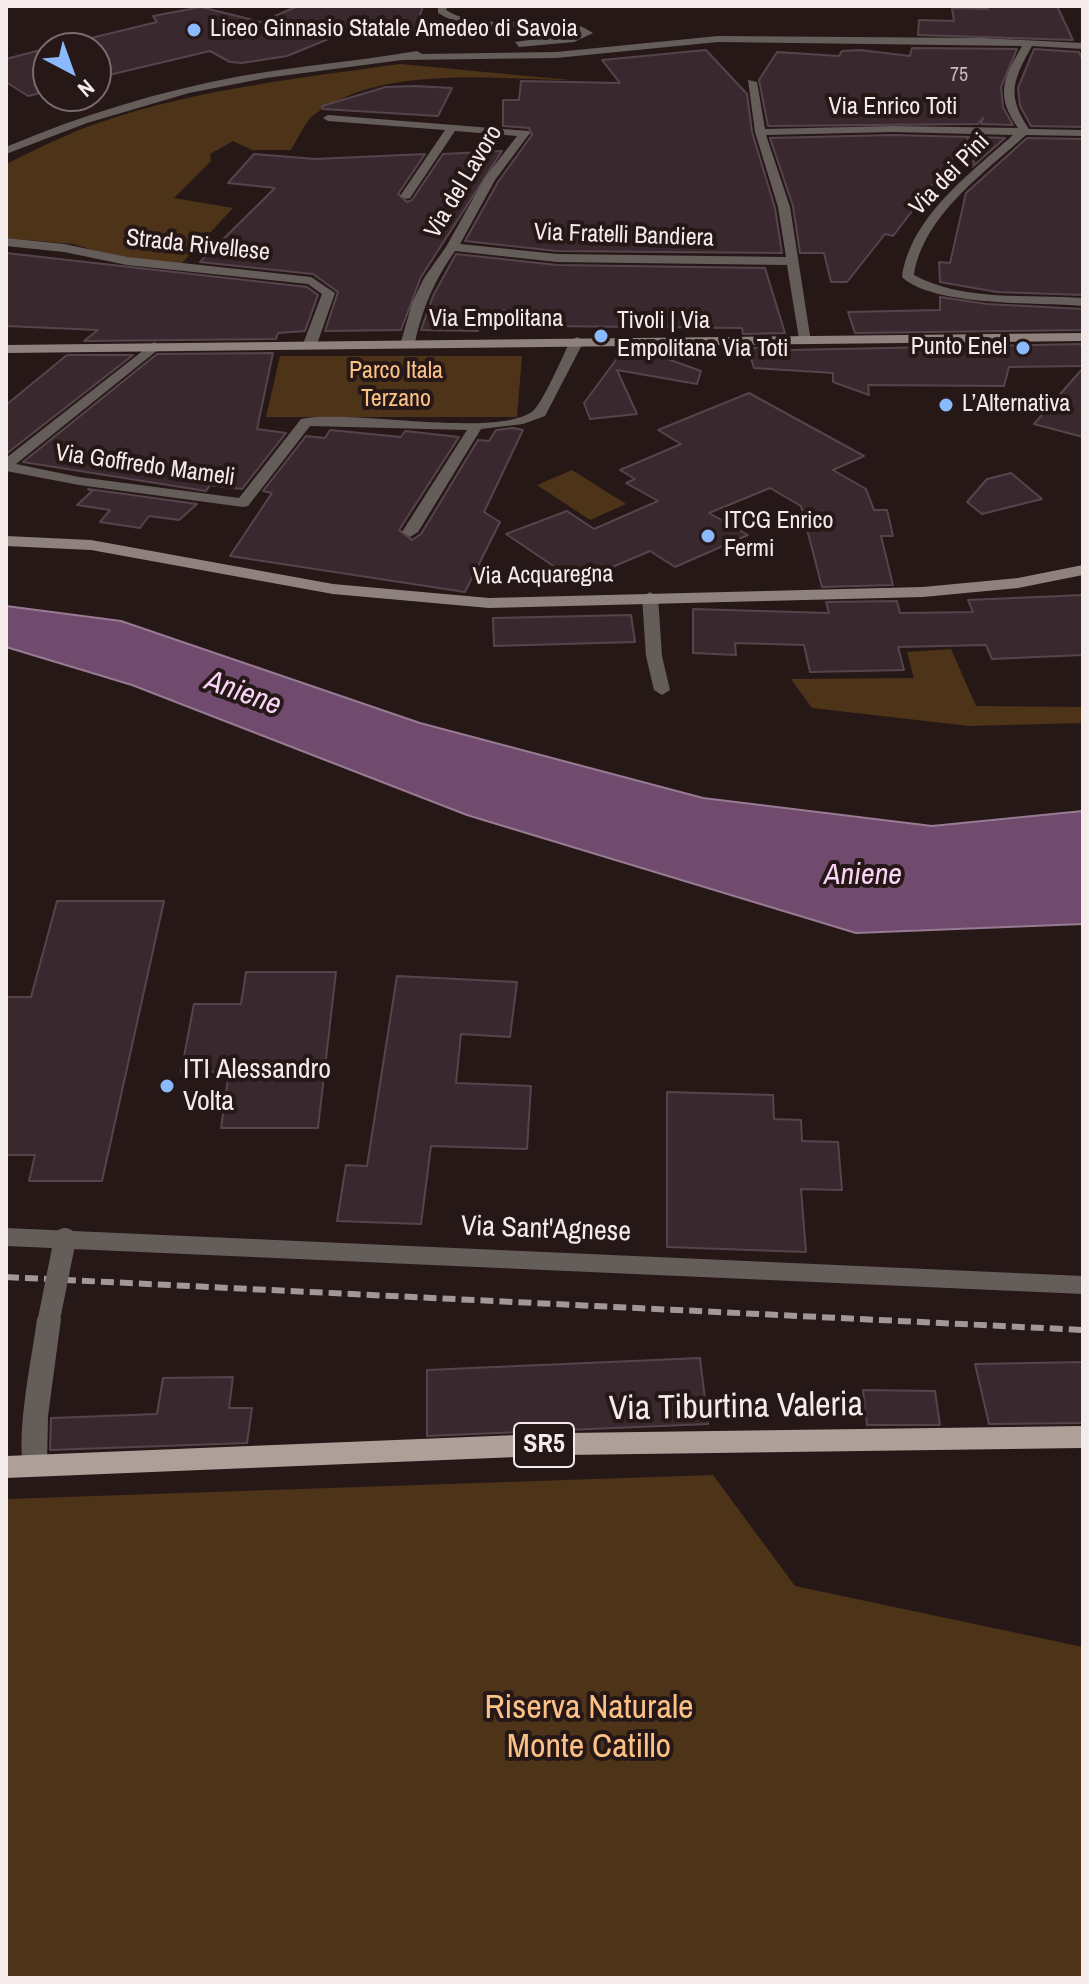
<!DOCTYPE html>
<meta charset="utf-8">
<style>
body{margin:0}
#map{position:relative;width:1089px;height:1984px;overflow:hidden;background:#271818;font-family:"Archivo Narrow",sans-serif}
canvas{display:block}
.frame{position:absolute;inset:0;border:8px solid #f6ebeb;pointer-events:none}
.north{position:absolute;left:32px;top:32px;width:80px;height:80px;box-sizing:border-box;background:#271818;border:2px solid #7a6c6c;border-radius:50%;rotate:139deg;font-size:22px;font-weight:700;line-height:32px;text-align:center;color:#f6ebeb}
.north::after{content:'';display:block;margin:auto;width:28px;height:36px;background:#8bbafc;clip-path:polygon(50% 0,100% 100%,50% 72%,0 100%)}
</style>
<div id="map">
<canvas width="1089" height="1984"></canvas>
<div class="frame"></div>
<div class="north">N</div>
</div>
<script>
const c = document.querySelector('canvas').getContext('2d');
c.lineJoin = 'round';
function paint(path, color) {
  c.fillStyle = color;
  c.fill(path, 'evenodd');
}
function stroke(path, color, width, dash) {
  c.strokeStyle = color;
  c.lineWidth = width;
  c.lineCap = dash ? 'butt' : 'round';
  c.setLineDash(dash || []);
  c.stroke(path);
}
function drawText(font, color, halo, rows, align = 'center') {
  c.font = font + ' "Archivo Narrow",sans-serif';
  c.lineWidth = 8;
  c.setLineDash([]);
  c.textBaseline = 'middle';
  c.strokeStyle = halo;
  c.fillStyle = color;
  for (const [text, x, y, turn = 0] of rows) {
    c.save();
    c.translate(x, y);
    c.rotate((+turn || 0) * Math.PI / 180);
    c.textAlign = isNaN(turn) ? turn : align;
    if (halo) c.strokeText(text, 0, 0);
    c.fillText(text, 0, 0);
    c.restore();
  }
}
paint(new Path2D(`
 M400 64 570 80C491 79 381 65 315 114 305 121 298 139 291 150H252L233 141 210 154 211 161 174 198 233 208 181 264 121 258 73 244 6 238V164C37 149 68 133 101 122 198 89 300 78 400 64Z
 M280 356H522L517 417H266Z
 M572 470 626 504 590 520 537 485Z
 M951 649 976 706 1083 707V723L969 726 812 708 791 679 914 678 907 652Z
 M713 1475 795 1586 1083 1647V1978H6V1499Z`), '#4d3317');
const water = new Path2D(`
 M6 606 121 621 420 723 703 798 932 826 1083 811V924L856 933 467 815 132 685 6 647Z`);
paint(water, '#704b6d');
stroke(water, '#987b93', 2);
const building = new Path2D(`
 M298 6H423L415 30 353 29 287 56 242 63 230 62 210 51 96 78V48H50L157 22 153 16 201 7 261 22Z
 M987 6H1057L1073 40 918 35 919 20 954 21 952 8 988 9Z
 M48 48V91L28 96 6 82V59Z
 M912 48 1017 49 1001 87 1003 107 1013 125 981 124 983 118 978 124 768 126 759 80 777 52 839 56 842 51 860 50 910 56Z
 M1034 49 1079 52 1083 60V127L1031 126 1020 106 1018 88Z
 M706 50 747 94 752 132 775 208 782 253 557 251 465 241 498 182 532 135 529 128 503 126V100H519L521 81 620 83 602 60Z
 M415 86 452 88 438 116 323 109 322 106 386 87Z
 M893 135 969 137 893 236 885 234 847 282H831L824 253H800L793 206 770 138Z
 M979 137 1005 138 972 167Z
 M1027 138 1083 139V295L997 292 940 282 939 262 950 263 966 193Z
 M502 151 421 277 401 330 325 331 338 292 313 274 200 262 275 188 228 183 254 154 315 159 425 154 398 194 407 202 412 200 443 154Z
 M6 253 307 287 318 295 305 331 278 333 276 339 84 341 98 330 6 326Z
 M456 254 557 265 765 268 785 333 743 334 742 328 542 326 543 310H480L478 331 421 330 433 296Z
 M940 297 987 304 1083 309V330L855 333 848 312 940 310Z
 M1083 344V366L1009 367 1004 386 868 385 869 395 833 382V373L754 368 748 348 788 347 789 350Z
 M624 349H640L701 371 697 384 617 370 637 414 590 419 584 403Z
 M273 353 257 429 286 433 242 489 210 485 206 491 23 462 157 354Z
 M67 355H133L6 454V405Z
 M1083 368V437L1034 424Z
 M749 393 864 456 833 470 866 489 874 510H887L893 536H881L893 585 822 587 801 506 770 488 709 513 748 535 675 567 650 551 577 582 506 534 567 511 594 529 658 501 626 483 635 479 620 470 681 444 658 430Z
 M513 428 523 430 484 512 500 522 465 592 230 556 272 493 263 491 306 436 325 438 330 430 401 437 405 431 459 437 399 530 412 540 421 534 478 440 489 441 496 430Z
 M1011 473 1042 499 982 514 967 502 987 479Z
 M88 489 197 504 179 520 149 516 140 528 100 522 110 510 77 505 92 491Z
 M1083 595V655L992 659 986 645 898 647 904 670 810 672 804 645 735 643 736 655 693 653V609L829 613 826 602 897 601 900 613 973 612 968 600Z
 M631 615 635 642 494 646 493 618Z
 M57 901H164L102 1181H29L35 1155H6V997H31Z
 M246 972H336L318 1128H221L229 1072H181L194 1004H241Z
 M397 976 517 982 510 1037 461 1034 456 1083 531 1086 527 1149 431 1146 421 1224 337 1221 346 1165 367 1166Z
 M667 1092 773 1095 774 1119 801 1120 802 1141 838 1142 842 1190 801 1189 806 1252 667 1247Z
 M700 1358 708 1424 427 1436V1370Z
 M1083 1362V1423L989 1424 975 1364Z
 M233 1377 229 1408H252L247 1443 50 1450 51 1418 157 1414 163 1378Z
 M863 1390 935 1391 940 1425H867Z`);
paint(building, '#39292f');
stroke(building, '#55444b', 2);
paint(new Path2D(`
 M438 6H448L446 10C491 38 550 4 593 33L574 42 519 47 515 42 579 33C533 15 483 41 438 13Z
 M718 36 982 38 1083 43V49L1032 46C1013 80 1006 95 1029 129L1083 130V136L1026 135C984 173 923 216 914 275 963 302 1029 294 1083 298V306C1038 302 934 307 902 277 911 216 970 174 1013 135L893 132 766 135 790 207 811 342 799 339 787 265 557 262 455 251C434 281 423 307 415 342L408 346 401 342 412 303 424 278 446 247 484 179 517 136 455 131 410 198 406 199 400 196 445 130 328 121 323 118 328 115 529 131 530 133 495 180 460 244 557 254 786 257 778 207 755 132 748 80 757 82 765 129 893 126 1018 128C995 95 1003 79 1022 46L718 42 556 58 402 60 266 78 189 93 87 123 6 154V147C81 115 160 91 241 76 299 66 358 61 417 51L422 54 556 52Z
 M6 238 64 244 127 257 311 277 335 293 317 344 310 348 303 344 322 294 308 284 127 265 64 252 6 246Z
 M577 337 584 341 545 416 523 424 481 429 418 532 410 537 402 532 467 430 310 426 248 506 243 507 79 485 6 471V458L154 342 161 346 159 349 16 464 79 477 239 498 301 419C351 409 495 439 533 411 542 404 564 354 570 341Z
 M650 592 658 597 662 656 670 690 662 695 654 690 646 656 642 597Z
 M6 1228 1083 1276V1294L6 1246Z
 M49 1309 57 1312 61 1319 48 1416 47 1465 44 1473 35 1476 26 1473C13 1445 33 1353 37 1319L41 1312Z`), '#655d5a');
paint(new Path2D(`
 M1083 333V341L6 353V345Z
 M6 536 91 540 333 584 489 598 923 587 1018 578 1083 565V575L1018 588 923 597 489 608 333 594 91 550 6 546Z`), '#8f827e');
paint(new Path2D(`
 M1083 1426V1448L566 1455 6 1478V1456L566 1433Z`), '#af9f99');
stroke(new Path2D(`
 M6 1277 1083 1330`), '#a49797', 6, [13, 6]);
stroke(new Path2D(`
 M49 1319 65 1239`), '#655d5a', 22);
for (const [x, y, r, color] of [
 [194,30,8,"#8bbafc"],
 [601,336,8,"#8bbafc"],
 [1023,348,8,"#8bbafc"],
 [946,405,8,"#8bbafc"],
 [708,536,8,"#8bbafc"],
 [167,1086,8,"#8bbafc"]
]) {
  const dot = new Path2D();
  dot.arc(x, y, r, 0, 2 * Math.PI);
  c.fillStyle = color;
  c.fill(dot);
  stroke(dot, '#271818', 3);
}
drawText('20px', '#c7babc', null, [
 ["75",959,76]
]);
drawText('24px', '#f6ebeb', '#271818', [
 ["Liceo Ginnasio Statale Amedeo di Savoia",210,30],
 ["Tivoli | Via",617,322],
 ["Empolitana Via Toti",617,350],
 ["Punto Enel",1007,348,"right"],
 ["L’Alternativa",962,405],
 ["ITCG Enrico",724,522],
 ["Fermi",724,550]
], 'left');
drawText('24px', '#f6ebeb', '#271818', [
 ["Via Enrico Toti",893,108],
 ["Via dei Pini",950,175,-46],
 ["Via del Lavoro",464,182,-59],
 ["Via Fratelli Bandiera",624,236,2],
 ["Strada Rivellese",198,246,6],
 ["Via Empolitana",496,320],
 ["Via Goffredo Mameli",145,466,8],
 ["Via Acquaregna",543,576,-1]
]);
drawText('24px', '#fcc185', '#271818', [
 ["Parco Itala",396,372],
 ["Terzano",396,400]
]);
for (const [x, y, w] of [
 [544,1445,60]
]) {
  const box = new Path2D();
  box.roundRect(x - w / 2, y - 22, w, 44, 6);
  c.fillStyle = '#271818';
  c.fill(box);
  stroke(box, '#f6ebeb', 2);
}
drawText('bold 26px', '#f6ebeb', null, [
 ["SR5",544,1445]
]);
drawText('28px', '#f6ebeb', '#271818', [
 ["ITI Alessandro",183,1070],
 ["Volta",183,1102]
], 'left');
drawText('28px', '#f6ebeb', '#271818', [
 ["Via Sant'Agnese",546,1230,2]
]);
drawText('italic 30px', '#fbd5f7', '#271818', [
 ["Aniene",243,694,20],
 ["Aniene",863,876]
]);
drawText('34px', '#f6ebeb', '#271818', [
 ["Via Tiburtina Valeria",736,1408,-1]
]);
drawText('34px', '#fcc185', '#271818', [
 ["Riserva Naturale",589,1709],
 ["Monte Catillo",589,1748]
]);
</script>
